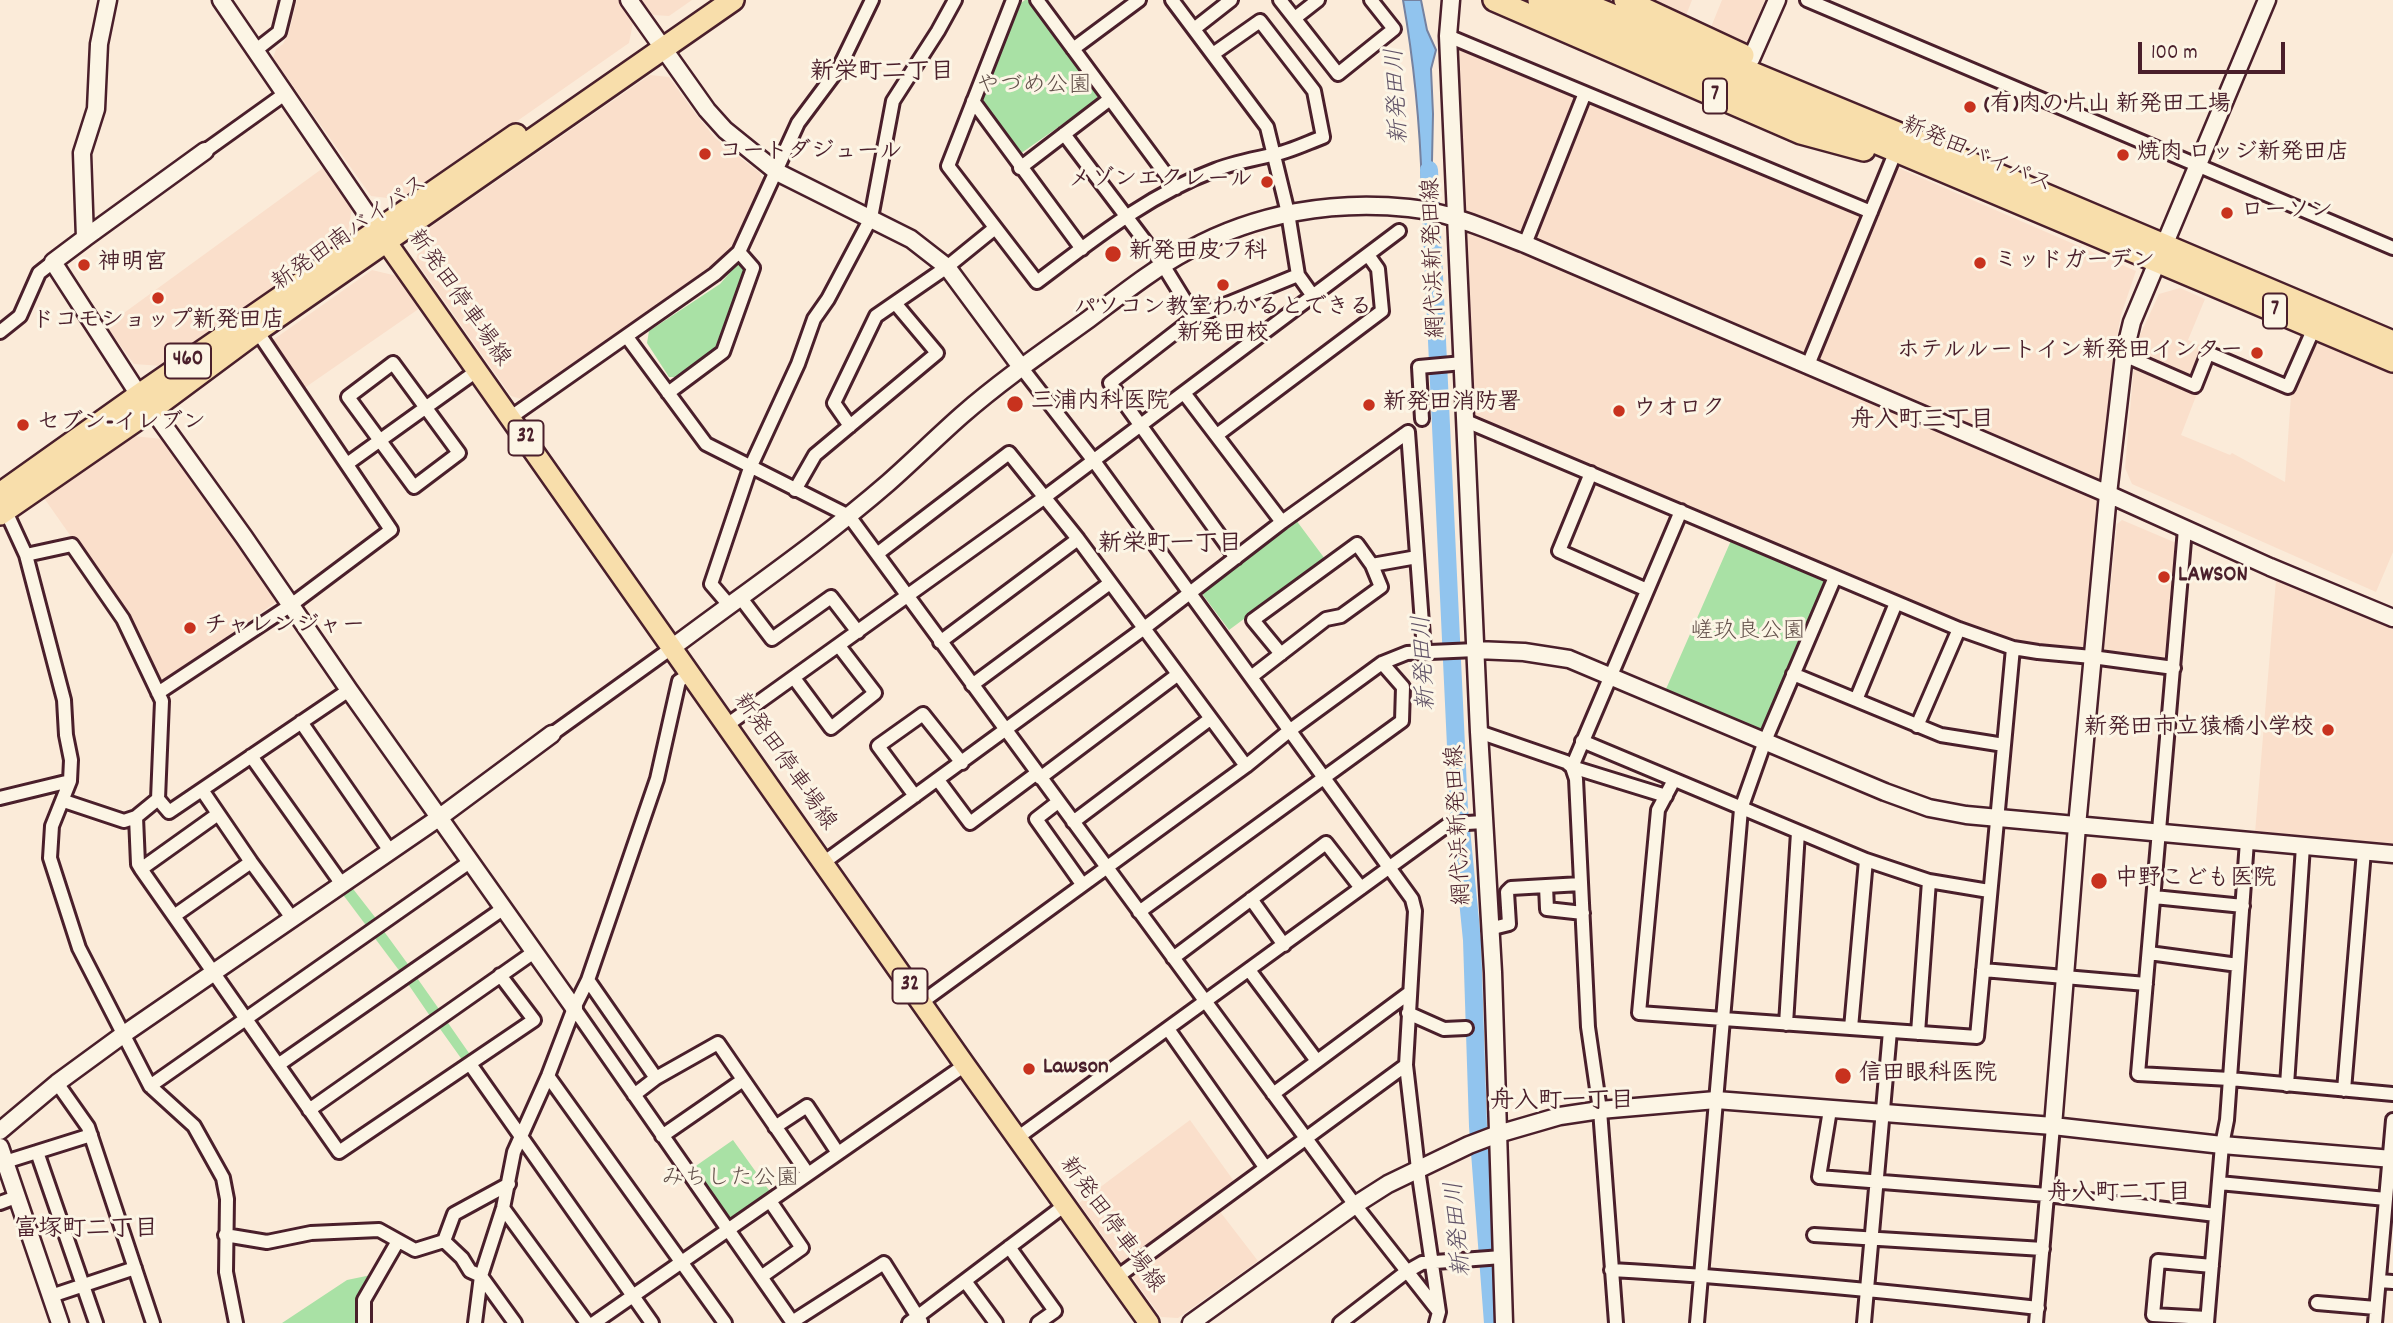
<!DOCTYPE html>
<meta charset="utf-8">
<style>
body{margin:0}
#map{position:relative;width:2393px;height:1323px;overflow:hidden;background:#fbebd9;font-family:Dekko,sans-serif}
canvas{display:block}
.scale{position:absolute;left:2138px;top:42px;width:147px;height:32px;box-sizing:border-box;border:4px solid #4a1f2b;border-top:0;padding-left:9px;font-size:21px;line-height:24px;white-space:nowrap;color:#4a1f2b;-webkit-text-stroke:5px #fcf5e5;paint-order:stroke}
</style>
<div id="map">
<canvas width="2393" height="1323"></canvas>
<div class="scale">100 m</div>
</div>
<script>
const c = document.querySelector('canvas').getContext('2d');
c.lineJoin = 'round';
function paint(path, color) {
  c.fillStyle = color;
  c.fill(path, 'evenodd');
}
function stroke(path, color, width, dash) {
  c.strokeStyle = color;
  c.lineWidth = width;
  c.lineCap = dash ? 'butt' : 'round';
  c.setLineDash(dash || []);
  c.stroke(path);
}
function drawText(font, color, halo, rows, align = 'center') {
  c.font = font + ' Dekko,"Klee One",sans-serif';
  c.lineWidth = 6;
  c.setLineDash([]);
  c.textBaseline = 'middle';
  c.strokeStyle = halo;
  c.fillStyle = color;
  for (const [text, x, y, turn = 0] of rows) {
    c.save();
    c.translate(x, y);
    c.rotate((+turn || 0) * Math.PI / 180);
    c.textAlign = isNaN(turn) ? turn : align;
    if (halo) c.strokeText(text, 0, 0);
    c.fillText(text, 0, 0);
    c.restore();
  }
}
paint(new Path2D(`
 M297 0H618L633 23 629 43 404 200 371 196 273 58 276 49 283 44 289 32Z
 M641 0H692L669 16 653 15Z
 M1641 0H1692L1685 18Z
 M1722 0H1765L1747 43 1711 27Z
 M1455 42 1872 217 1894 166 2136 271 2121 315 2113 358 2087 652 2034 647 1961 625 1472 417Z
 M650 75 669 77 695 113 715 138 760 173 765 188 737 245 713 270 525 400 511 396 416 261 422 233Z
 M323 168 352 208 347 238 162 366 134 364 106 326Z
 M372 270 397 276 420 308 303 389 270 342Z
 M2180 288 2205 299 2188 340 2205 347 2192 379 2135 355 2140 335 2159 294Z
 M2313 339 2393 374V552L2376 592 2132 484 2125 468 2134 365 2198 391 2181 435 2230 455 2232 453 2285 482 2291 395Z
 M133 436 163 439 277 595 276 602 158 685 126 615 44 498Z
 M2122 520 2181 545 2171 656 2167 660 2108 652 2104 648 2117 524Z
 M2276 580 2393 628V844L2255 833Z
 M1190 1120 1241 1191 1218 1209 1258 1261 1178 1318 1161 1317 1079 1203Z`), '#fadfcb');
paint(new Path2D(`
 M1025 0H1028L1098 95 1097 100 1020 154 978 99 1013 9Z
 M739 262 744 263 748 268 716 352 676 377H669L647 343 649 331 720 284Z
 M1296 520 1325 559 1229 630 1200 591Z
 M1733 536 1829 579 1763 732 1666 689Z
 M350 885 378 921 368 928 341 892Z
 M383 930 410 967 401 973 374 937Z
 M415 975 441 1012 432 1019 406 981Z
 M446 1020 471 1056 463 1061 438 1026Z
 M733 1140 771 1193 733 1221 725 1220 690 1170Z
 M376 1274 362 1323H282L347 1280Z`), '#a9e1a5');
const water = new Path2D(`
 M1403 0H1421L1427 30 1436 50 1431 69 1433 114 1432 161 1435 191 1422 189C1420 126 1414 62 1403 0Z`);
paint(water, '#91c4ee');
stroke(water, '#7582a0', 2);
stroke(new Path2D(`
 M1429 170 1459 810 1472 940 1478 1126 1493 1323`), '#91c4ee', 18);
const street = new Path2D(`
 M1013 0 948 166 1037 282C1093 240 1148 195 1215 170 1233 163 1253 159 1272 155 1289 152 1307 143 1323 137L1314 91 1260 21 1213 54
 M1037 0 1176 188
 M1172 0 1267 127 1288 213 1298 275 1313 296
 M1280 0 1338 74 1394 29 1371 0
 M1807 0 2393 248
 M1295 18 1318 0
 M1194 29 1231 0
 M1448 36 1871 212
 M1073 49 1139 0
 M256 50 279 32 287 0
 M973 101 1082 249
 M1064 134 1163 265 1195 317
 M205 151 286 93
 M1020 168 1110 99
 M1525 244 1585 93
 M0 332 20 316 39 273 53 262
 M627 337 706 444 849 516 1355 1205 1439 1312
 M2124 355 2195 386 2208 353 2288 387 2314 328
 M393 363 459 453 414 487 348 397Z
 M1808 365 1893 158
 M1021 367 1094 461 1412 899 1415 911 1406 1065 1418 1169 1439 1312 1436 1323
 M668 393 723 352 753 268 739 252
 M1184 393 1282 522
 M511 417 715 274 739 252 798 123 839 68 872 0
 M1422 419 1419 367 1463 363
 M1466 421 1959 629 2013 648 2038 652 2092 657 2174 668
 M850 426 834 403 876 316 947 267 995 228
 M1408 432 1424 651
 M1217 435 1382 311 1378 269 1368 255
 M347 464 478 370
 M1591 473 1559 551 1647 590
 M795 490 815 455 937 353 895 303
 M3 505 26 555 64 700 66 735 71 760 70 781 52 826 50 858 79 948 150 1086 194 1126 223 1178 227 1199 226 1272 236 1323
 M2185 529 2138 1074 2230 1079 2393 1094
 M877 554 1009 453 1078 539 1246 766
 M26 555 72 545 123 619 162 701 158 799 169 812 349 690
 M1236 558 1110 383 1195 317 1298 275
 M740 597 772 639 831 597 858 632
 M729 605 711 584 750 468 798 364 814 319 828 299 871 218 893 101 938 31 955 0
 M940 642 1078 539
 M1281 654 1253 620 1357 544 1372 565
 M1793 674 1941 735 2004 745
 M1251 677 1326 619 1341 616 1381 587 1372 565 1417 557
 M794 678 831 728 875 693 839 646
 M972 685 1110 583
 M158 693 291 605 391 530 257 331
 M1856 700 1896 603
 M301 722 390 851
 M727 725 1045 497 1399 231
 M1917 726 1959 629
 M1479 732 1566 762 1572 767 1666 796
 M552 734 673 647
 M1582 741 1866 860 1929 881 1989 891
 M251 756 341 883
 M1040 778 1177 675
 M938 780 970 823 1037 773
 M1674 780 1658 810 1639 1013 1977 1037 2013 648
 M202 790 251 862 292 918
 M915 796 878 746 923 714 962 763
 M0 798 70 781
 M64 801 124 821 136 817 158 799
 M1058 802 1036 819 1082 884
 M136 817 138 864 141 869 339 1152 534 1020 500 975
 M1073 822 1210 719
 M823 863 1143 629 1282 522 1408 432
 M141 869 218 814
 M1546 886 1547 909 1583 913
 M2154 897 2243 906
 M1251 899 1284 945
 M1139 912 1402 721 1403 687 1382 663
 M174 916 251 862
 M1489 929 1509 924 1507 892 1511 888 1581 884
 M2149 953 2238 965
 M1173 958 1326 843 1361 888
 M1249 970 1317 1061
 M1983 970 2146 984
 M588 980 656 1078
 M922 1002 1246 766 1289 731 1382 663 1407 653 1476 650
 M574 1008 793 1323
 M1408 1013 1444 1029 1466 1028
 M1786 1024 1798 832
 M1851 1028 1866 860
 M1168 1029 1265 1167
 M1918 1033 1929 881
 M470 1064 652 1323
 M278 1065 504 908
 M548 1076 725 1323
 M57 1083 88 1127 153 1323
 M2287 1085 2303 846
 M150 1086 471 861
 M2344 1090 2364 851
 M1273 1094 1409 993
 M634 1095 656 1078 718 1043 808 1174
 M309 1110 534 952
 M1830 1110 1819 1177 2047 1195 2216 1215
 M775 1127 807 1106 838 1153
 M662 1136 743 1080
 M1017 1138 1449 824 1484 822
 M37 1152 96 1323
 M5 1162 91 1135
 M2219 1183 2386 1199
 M0 1203 16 1197
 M503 1208 587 1323
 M225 1235 267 1242 311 1233 379 1230 415 1250 444 1241 462 1258 470 1271 481 1276 515 1323
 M1814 1235 2043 1249
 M444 1241 454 1214 509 1184
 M1009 1247 1055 1311 1038 1323
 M1611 1270C1754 1278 1896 1292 2038 1308
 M761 1277 802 1248 770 1201
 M1117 1277 1406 1065
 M965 1281 996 1323
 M2379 1281 2393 1282
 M51 1296 135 1268
 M2317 1303 2376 1308
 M2207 1318 2153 1315 2158 1261 2212 1266
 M792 1322 884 1263 921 1322
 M364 1323V1300L398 1241
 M475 1323 481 1276 503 1208 514 1152 548 1076 574 1008 588 980 657 779 679 681 692 673
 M594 1323 965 1065
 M909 1323 1065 1205
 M1340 1323 1406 1272 1422 1263 1502 1257
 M1616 1323 1600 1110 1588 1027 1576 779 1572 767 1681 511
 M1697 1323 1741 809 1765 741 1835 577
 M1864 1323 1890 1031
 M2036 1323 2053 1126
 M2207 1323 2222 1145 2227 1120 2247 841
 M2375 1323 2393 1120`);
const secondary = new Path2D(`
 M108 0 99 44 96 109 82 153 85 238 53 262 139 395 152 409 244 537 349 690 574 1008
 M221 0 378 230
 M629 0 707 110 725 130 777 172 911 239 947 267 1021 367
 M1451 0 1448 36 1479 732 1493 972 1504 1323
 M1751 59 1777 0
 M85 238 205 151
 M673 647C745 593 820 542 888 483 913 461 937 437 962 415 1002 380 1046 350 1089 319 1121 295 1153 269 1189 250 1256 213 1334 200 1409 208 1450 212 1488 230 1525 244L2108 494 2270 567 2393 618
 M1476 650 1524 652 1569 659 1885 792 1929 808 1966 815 2393 854
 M2053 1126 2077 826 2108 494 2124 355 2132 322 2267 0
 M0 1131 57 1083 124 1034 440 817 552 734
 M0 1147 60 1323
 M1191 1323 1355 1205 1388 1184 1469 1145 1498 1134 1560 1116 1600 1110 1716 1100 2053 1126 2222 1145 2393 1159`);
const primary = new Path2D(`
 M378 230 965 1065 1149 1323`);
const highway = new Path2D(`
 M1494 0 1801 133 1864 150
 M1539 0 2393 361
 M1576 0 1982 168 2393 342
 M1625 0 1743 55
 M0 494 139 395 516 135
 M0 514 152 409 257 331 733 0`);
stroke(street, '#4a1f2b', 18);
stroke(secondary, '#4a1f2b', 21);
stroke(primary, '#4a1f2b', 24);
stroke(highway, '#4a1f2b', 26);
stroke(street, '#fcf5e5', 12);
stroke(secondary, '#fcf5e5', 16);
stroke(primary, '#f8deab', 19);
stroke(highway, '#f8deab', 21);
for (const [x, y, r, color] of [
 [1970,107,7,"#c8321e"],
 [705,154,7,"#c8321e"],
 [2123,155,7,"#c8321e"],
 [1267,182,7,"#c8321e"],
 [2227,213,7,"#c8321e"],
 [1113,254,9,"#c8321e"],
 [1980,263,7,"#c8321e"],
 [84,265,7,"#c8321e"],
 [1223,285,7,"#c8321e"],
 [158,298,7,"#c8321e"],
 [2257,353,7,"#c8321e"],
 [1015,404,9,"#c8321e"],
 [1369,405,7,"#c8321e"],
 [1619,411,7,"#c8321e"],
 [23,425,7,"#c8321e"],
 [2164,577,7,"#c8321e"],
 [190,628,7,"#c8321e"],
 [2328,730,7,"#c8321e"],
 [2099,881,9,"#c8321e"],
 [1029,1069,7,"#c8321e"],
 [1843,1076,9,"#c8321e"]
]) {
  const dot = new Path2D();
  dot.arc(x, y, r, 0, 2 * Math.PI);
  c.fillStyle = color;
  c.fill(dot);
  stroke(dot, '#fcf5e5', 2.5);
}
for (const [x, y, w] of [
 [1715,96,24],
 [2275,311,24],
 [188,361,46],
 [526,438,35],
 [910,986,35]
]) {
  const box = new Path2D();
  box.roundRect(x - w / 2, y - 17.5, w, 35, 5);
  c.fillStyle = '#fcf5e5';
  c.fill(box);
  stroke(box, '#4a1f2b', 2);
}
drawText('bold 21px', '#4a1f2b', null, [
 ["7",1715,96],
 ["7",2275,311],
 ["460",188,361],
 ["32",526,438],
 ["32",910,986]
]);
drawText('23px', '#62504a', '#fcf5e5', [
 ["やづめ公園",1034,88],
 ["嵯玖良公園",1748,634],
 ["みちした公園",730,1181]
]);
drawText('bold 23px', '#4a1f2b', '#fcf5e5', [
 ["(有)肉の片山 新発田工場",1984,107],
 ["コートダジュール",719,154],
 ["焼肉 ロッジ新発田店",2137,155],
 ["メゾンエクレール",1253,182,"right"],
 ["ローソン",2241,213],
 ["新発田皮フ科",1129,254],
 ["ミッドガーデン",1994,263],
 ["神明宮",98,265],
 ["パソコン教室わかるとできる",1223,310,"center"],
 ["新発田校",1223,336,"center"],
 ["ドコモショップ新発田店",158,323,"center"],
 ["ホテルルートイン新発田インター",2243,353,"right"],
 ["三浦内科医院",1031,404],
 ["新発田消防署",1383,405],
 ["ウオロク",1633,411],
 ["セブン-イレブン",37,425],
 ["LAWSON",2178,577],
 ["チャレンジャー",204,628],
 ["新発田市立猿橋小学校",2314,730,"right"],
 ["中野こども医院",2115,881],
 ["Lawson",1043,1069],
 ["信田眼科医院",1859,1076]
], 'left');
drawText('23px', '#4a1f2b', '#fcf5e5', [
 ["新発田バイパス",1976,157,23],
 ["新発田南バイパス",351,235,-35],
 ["網代浜新発田線",1436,258,-92],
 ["新発田停車場線",457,299,55],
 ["新発田停車場線",783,763,55],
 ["網代浜新発田線",1461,825,-93],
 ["新発田停車場線",1110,1226,54]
]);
drawText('bold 24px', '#4a1f2b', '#fcf5e5', [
 ["新栄町二丁目",882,75],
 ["舟入町三丁目",1922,423],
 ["新栄町一丁目",1170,547],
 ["舟入町一丁目",1562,1104],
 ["舟入町二丁目",2119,1196],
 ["富塚町二丁目",86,1232]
]);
drawText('italic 24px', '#5f5166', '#fcf5e5', [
 ["新発田川",1400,96,-93],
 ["新発田川",1427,663,-93],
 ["新発田川",1461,1229,-95]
]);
</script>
